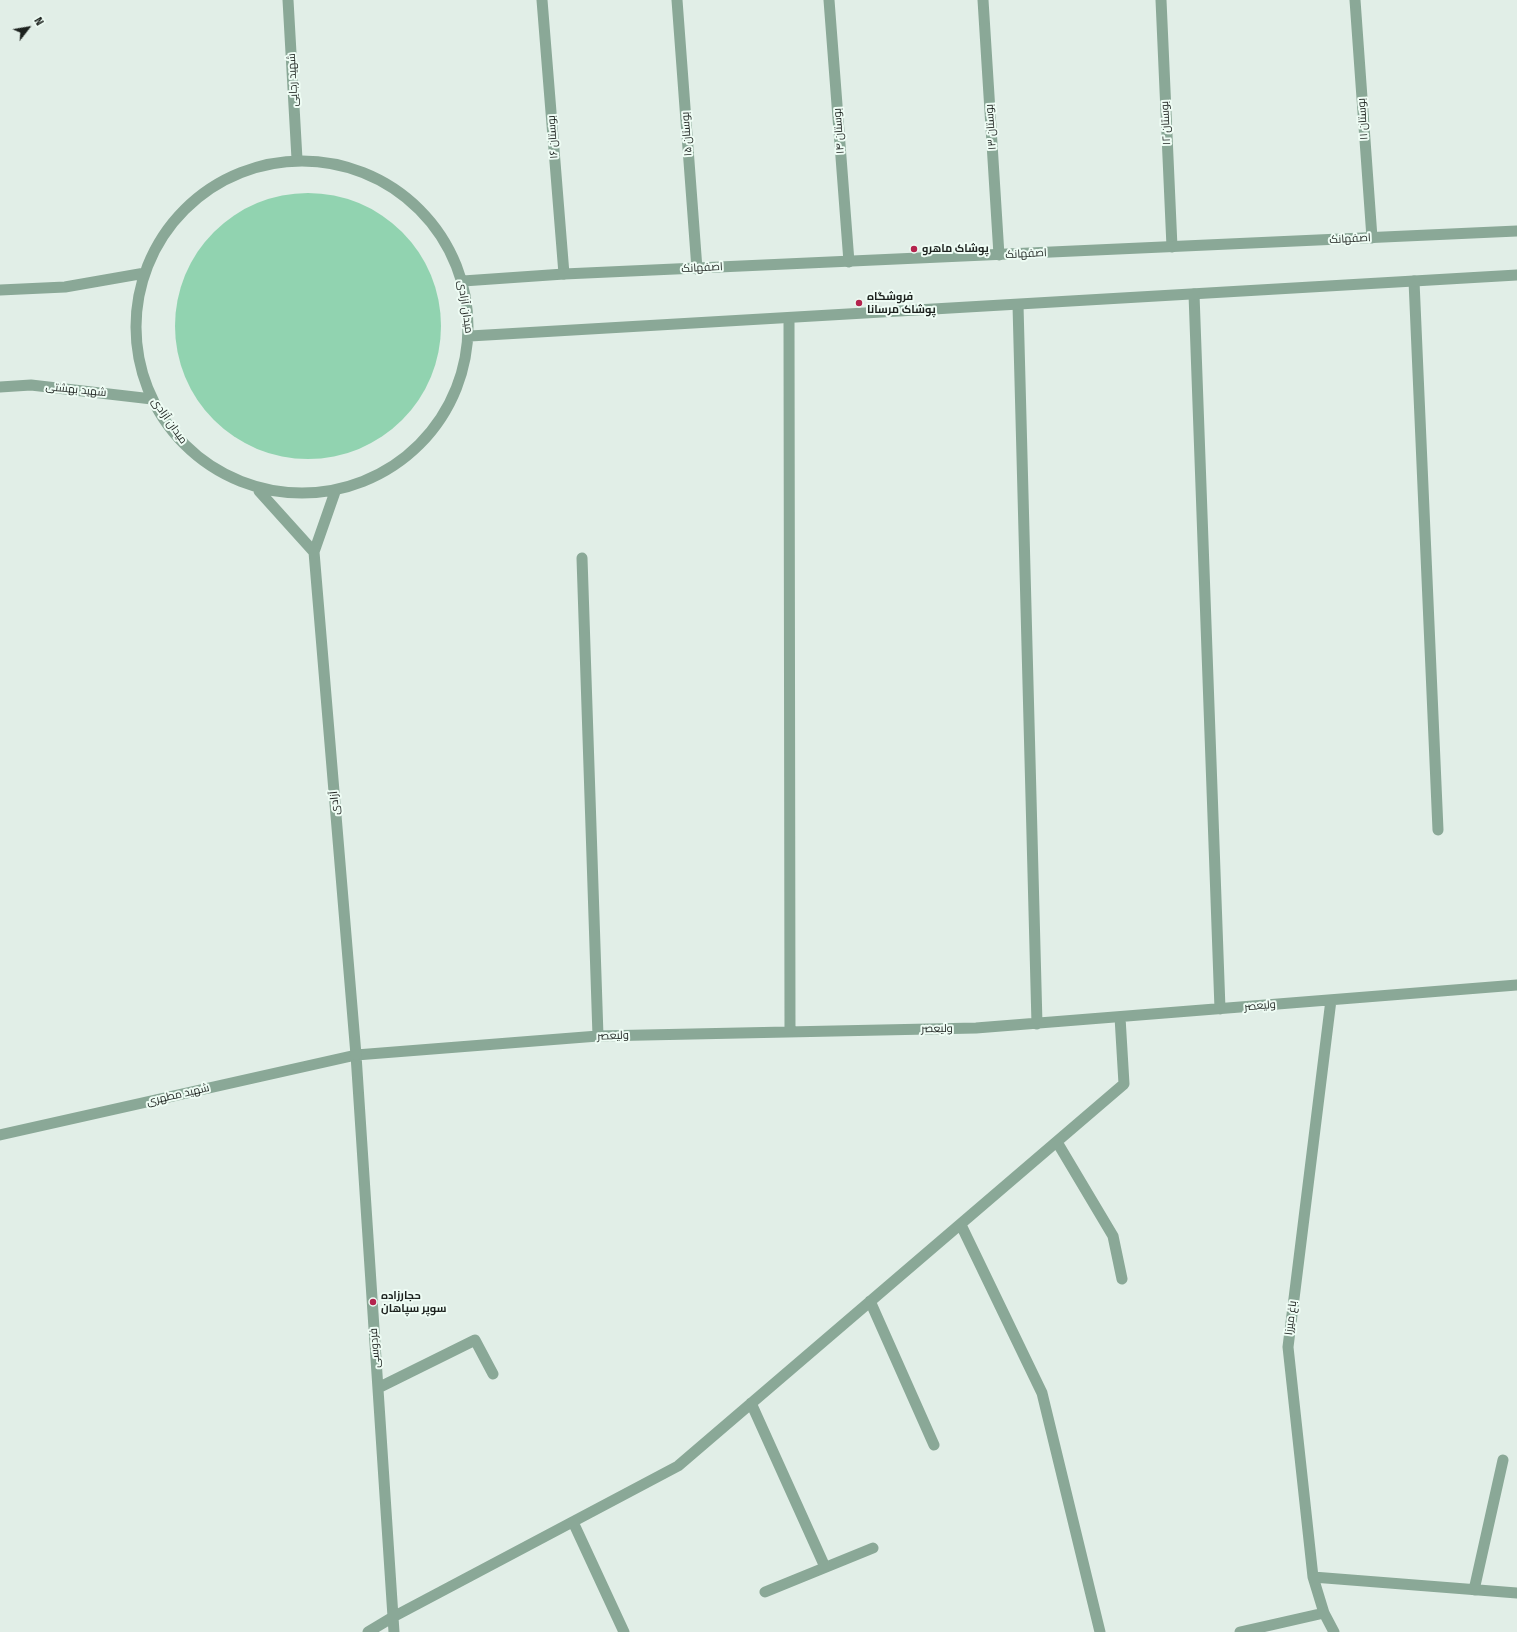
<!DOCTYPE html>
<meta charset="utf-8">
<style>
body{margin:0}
#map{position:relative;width:1517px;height:1632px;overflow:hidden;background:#e1eee7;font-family:"Fira Sans",sans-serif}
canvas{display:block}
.north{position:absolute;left:8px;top:8px;width:40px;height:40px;-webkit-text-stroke:3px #eefcf4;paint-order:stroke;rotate:59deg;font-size:11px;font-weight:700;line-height:16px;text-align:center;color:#1c211e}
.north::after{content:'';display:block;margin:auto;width:14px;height:18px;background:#1c211e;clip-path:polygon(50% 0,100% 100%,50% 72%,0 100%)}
</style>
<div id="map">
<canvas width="1517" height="1632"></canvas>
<div class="north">N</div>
</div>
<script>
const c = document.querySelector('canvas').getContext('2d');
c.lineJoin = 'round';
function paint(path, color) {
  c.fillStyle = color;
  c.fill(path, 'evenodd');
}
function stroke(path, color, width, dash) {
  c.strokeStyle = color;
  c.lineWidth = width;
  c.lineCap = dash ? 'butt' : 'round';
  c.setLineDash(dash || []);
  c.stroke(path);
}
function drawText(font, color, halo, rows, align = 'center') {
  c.font = font + ' "Fira Sans",Cairo,sans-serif';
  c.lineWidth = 4;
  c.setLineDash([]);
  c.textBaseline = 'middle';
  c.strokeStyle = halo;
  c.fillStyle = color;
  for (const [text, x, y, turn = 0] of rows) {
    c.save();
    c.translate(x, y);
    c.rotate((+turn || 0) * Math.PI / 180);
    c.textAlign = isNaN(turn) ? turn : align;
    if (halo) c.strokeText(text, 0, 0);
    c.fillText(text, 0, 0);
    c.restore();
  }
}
paint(new Path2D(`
 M175 326a133 133 0 1 1 266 0a133 133 0 1 1-266 0Z`), '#91d3b0');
stroke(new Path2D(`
 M288 0 297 159
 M542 0 564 274
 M677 0 697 269
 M829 0 849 262
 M983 0 999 255
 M1161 0 1172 247
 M1355 0 1372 238
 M1414 281 1438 830
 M1194 294 1220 1009
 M1018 305 1037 1024
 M789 318 790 1032
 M582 558 598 1036
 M1331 1000 1288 1347 1313 1577 1324 1613 1334 1632
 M356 1055 394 1632
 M0 1135 356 1055 598 1036 976 1028 1517 985
 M1057 1142 1113 1236 1122 1279
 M961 1225 1042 1393 1100 1632
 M870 1301 934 1445
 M378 1388 475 1340 493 1374
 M751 1403 825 1567
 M573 1522 624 1632
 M1313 1577 1517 1593
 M1474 1590 1503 1460
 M765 1592 873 1548
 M368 1632 393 1617 678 1466 1124 1084 1120 1017
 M1240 1632 1324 1613`), '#8aa897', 11);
stroke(new Path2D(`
 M136 327a166 166 0 1 1 332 0a166 166 0 1 1-332 0Z
 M463 281 564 274 1517 231
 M0 290 65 287 145 273
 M470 336 1517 275
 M0 387 31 385 152 399
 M259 491 314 552
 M335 492 314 552 356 1055`), '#8aa897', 11);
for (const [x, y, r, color] of [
 [914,249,4,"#b4234d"],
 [859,303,4,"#b4234d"],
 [373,1302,4,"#b4234d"]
]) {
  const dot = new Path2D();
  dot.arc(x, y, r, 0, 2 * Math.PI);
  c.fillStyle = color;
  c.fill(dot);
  stroke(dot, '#eefcf4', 1.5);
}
drawText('11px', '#1c211e', '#eefcf4', [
 ["شهید رجایی",293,80,-93],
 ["بوستان ۱۱",1363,119,-94],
 ["بوستان ۱۲",1166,123,-93],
 ["بوستان ۱۳",991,127,-94],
 ["بوستان ۱۴",839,131,-94],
 ["بوستان ۱۵",687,134,-94],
 ["بوستان ۱۶",553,137,-94],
 ["اصفهانک",1350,239,-3],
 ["اصفهانک",1026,254,-3],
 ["اصفهانک",702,268,-3],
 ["میدان آزادی",465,307,82],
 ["شهید بهشتی",76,390,6],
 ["میدان آزادی",169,421,55],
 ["آزادی",335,803,-95],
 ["ولیعصر",1260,1006,-5],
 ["ولیعصر",937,1029,-1],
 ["ولیعصر",613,1036,-2],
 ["شهید مطهری",178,1095,-13],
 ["باغ میرزا",1291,1318,-83],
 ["فردوسی",375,1348,-94]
]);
drawText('bold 11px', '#1c211e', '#eefcf4', [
 ["پوشاک ماهرو",922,249],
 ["فروشگاه",867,297],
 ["پوشاک مرسانا",867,310],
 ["حجارزاده",381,1296],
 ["سوپر سپاهان",381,1309]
], 'left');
</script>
